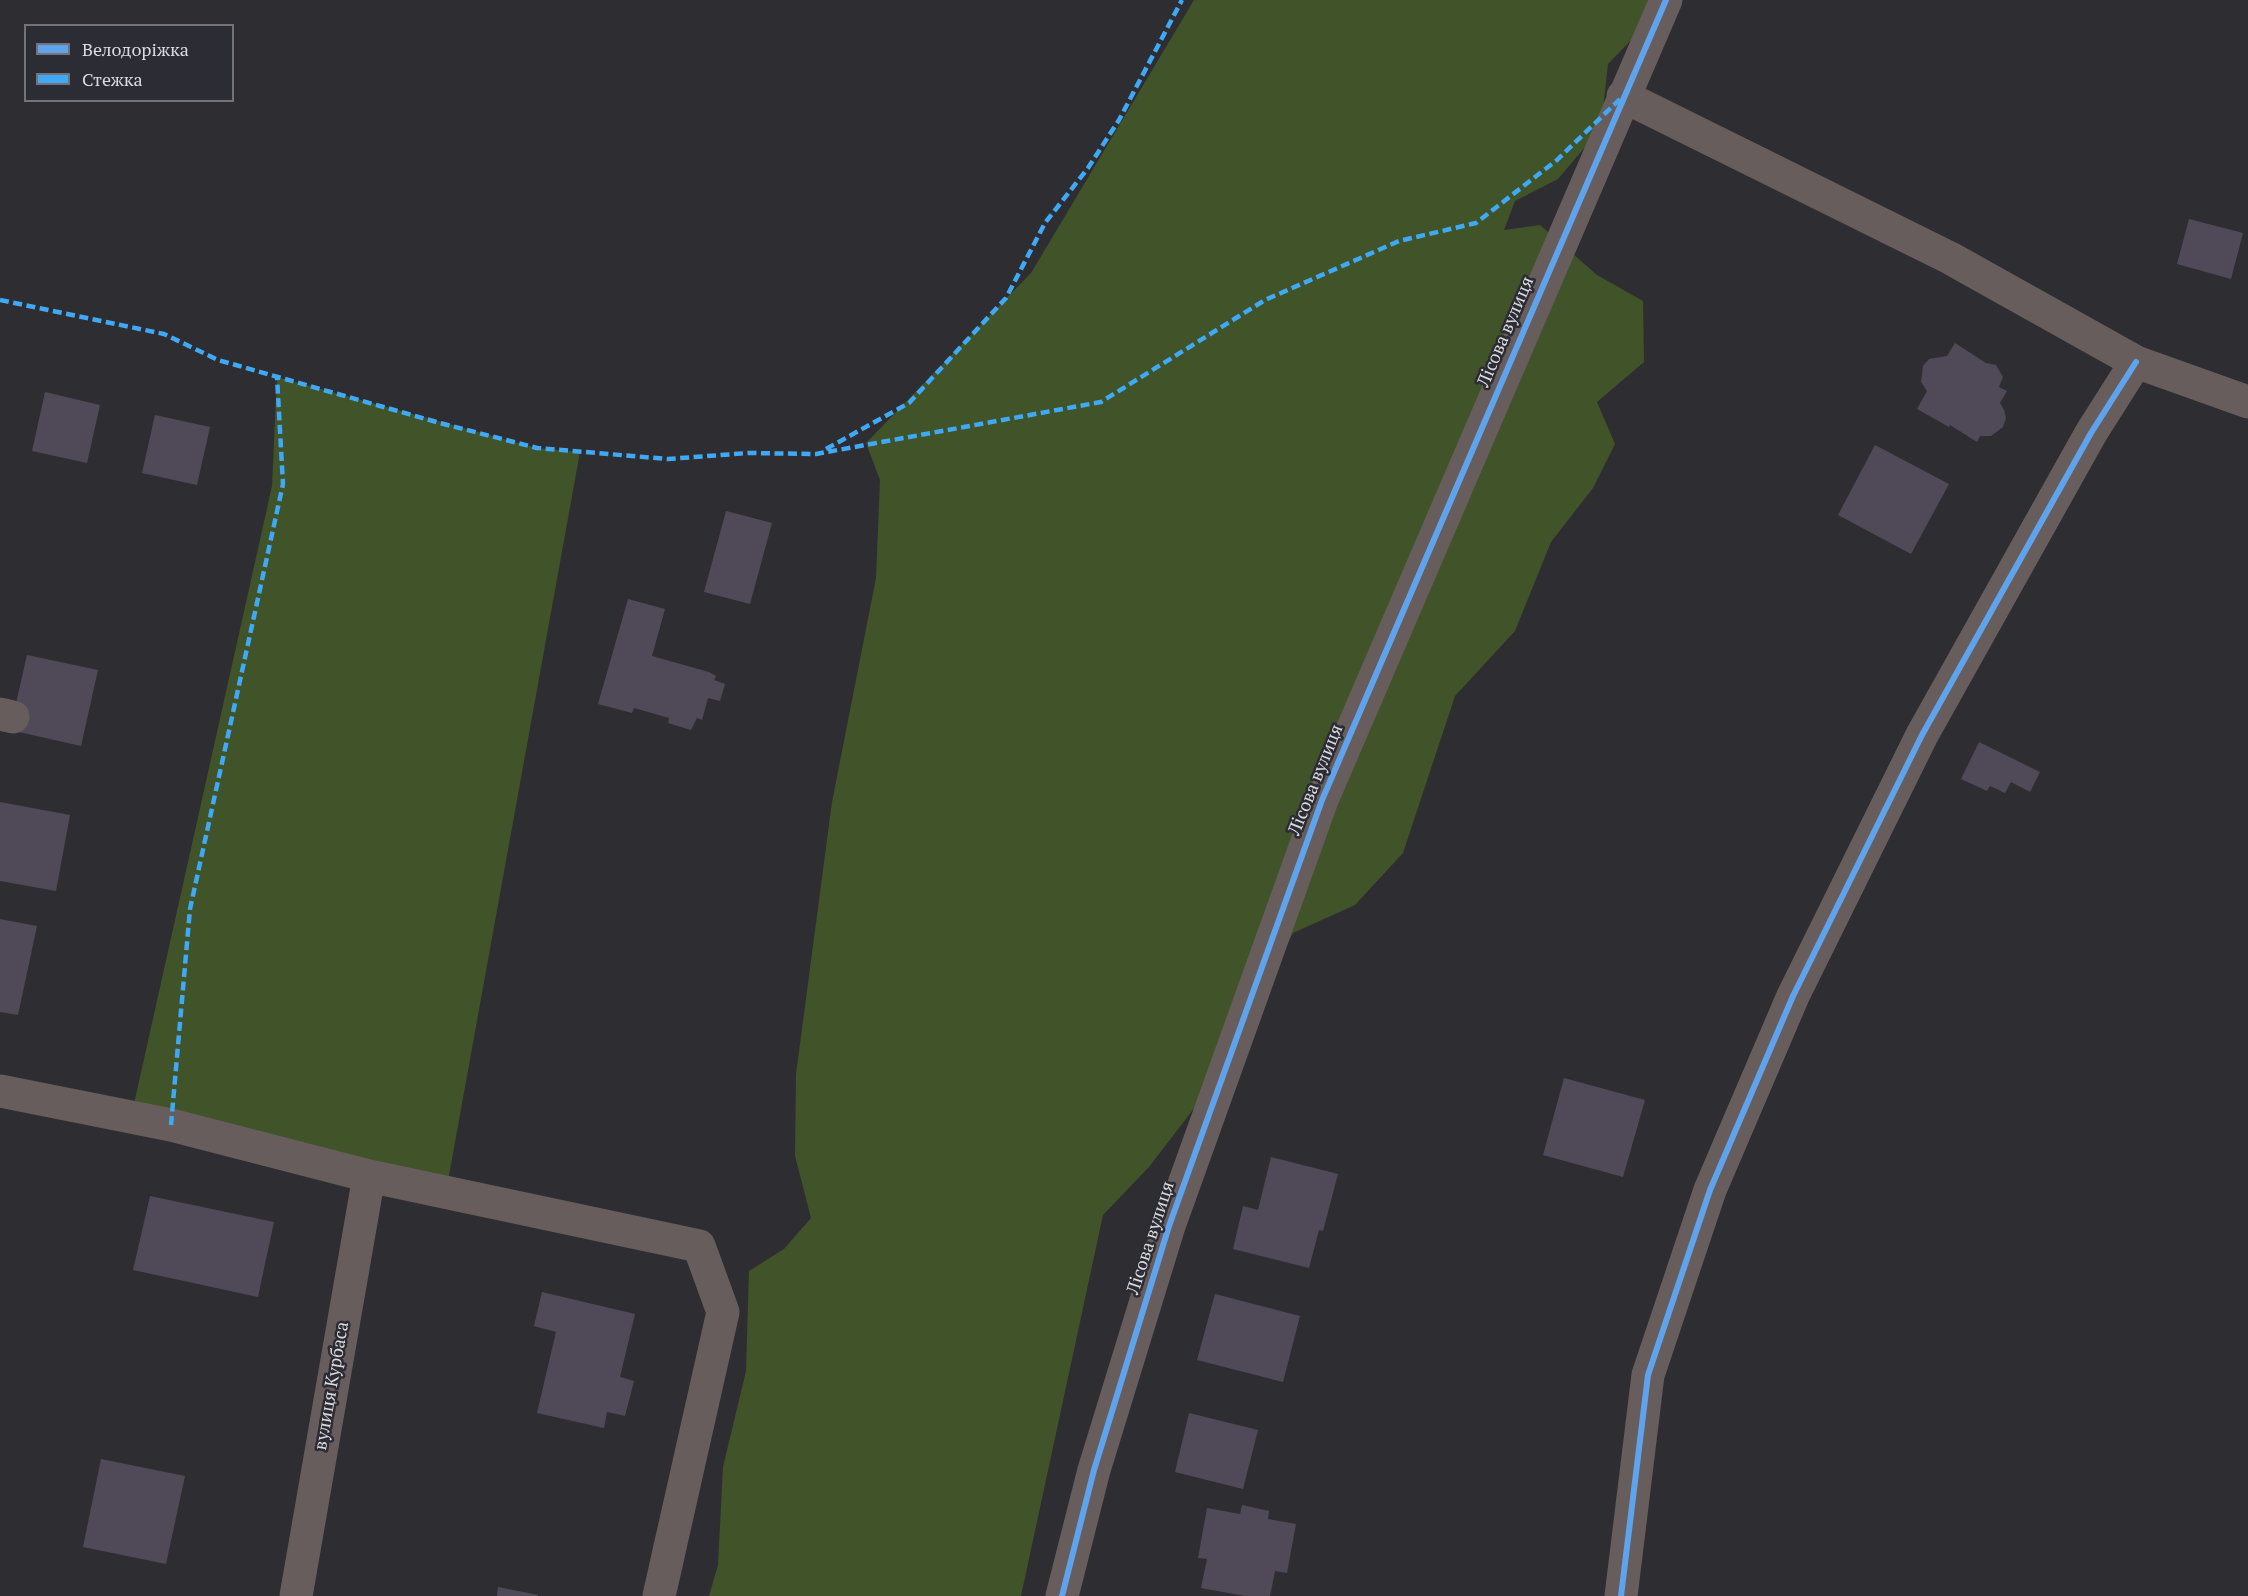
<!DOCTYPE html>
<meta charset="utf-8">
<style>
body{margin:0}
#map{position:relative;width:2248px;height:1596px;overflow:hidden;background:#2e2e32;font-family:"PT Serif",serif}
canvas{display:block}
.legend{position:absolute;left:24px;top:24px;width:210px;height:78px;box-sizing:border-box;background:#2c2c34;border:2px solid #727278;margin:0;padding:8px 10px;list-style:none;font-size:18px;color:#dadadf}
.legend li{display:flex;align-items:center;gap:12px;height:30px}
.legend b{width:30px;border:2px solid #727278}
</style>
<div id="map">
<canvas width="2248" height="1596"></canvas>
<ul class="legend">
<li><b style="height:8px;background:#60a3ed"></b>Велодоріжка</li>
<li><b style="height:8px;background:#3fa9f5"></b>Стежка</li>
</ul>
</div>
<script>
const c = document.querySelector('canvas').getContext('2d');
c.lineJoin = 'round';
function paint(path, color) {
  c.fillStyle = color;
  c.fill(path, 'evenodd');
}
function stroke(path, color, width, dash) {
  c.strokeStyle = color;
  c.lineWidth = width;
  c.lineCap = dash ? 'butt' : 'round';
  c.setLineDash(dash || []);
  c.stroke(path);
}
function drawText(font, color, halo, rows, align = 'center') {
  c.font = font + ' "PT Serif",serif';
  c.lineWidth = 5;
  c.setLineDash([]);
  c.textBaseline = 'middle';
  c.strokeStyle = halo;
  c.fillStyle = color;
  for (const [text, x, y, turn = 0] of rows) {
    c.save();
    c.translate(x, y);
    c.rotate((+turn || 0) * Math.PI / 180);
    c.textAlign = isNaN(turn) ? turn : align;
    if (halo) c.strokeText(text, 0, 0);
    c.fillText(text, 0, 0);
    c.restore();
  }
}
paint(new Path2D(`
 M1194 0H1670L1608 64 1603 109 1586 146 1558 179 1515 201 1504 230 1540 225 1597 275 1643 301 1644 362 1597 402 1615 444 1593 488 1551 542 1515 631 1455 696 1403 853 1355 905 1293 933 1215 1081 1149 1167 1103 1215 1021 1596H709L718 1565 723 1467 746 1371 749 1271 784 1249 811 1218 795 1156 796 1074 832 802 876 578 880 480 866 443 1031 273Z
 M277 377 537 448 580 452 446 1192 131 1117 272 486Z`), '#405329');
paint(new Path2D(`
 M2189 219 2243 233 2231 279 2177 264Z
 M1955 343 1986 363 1996 365 2003 377 1999 387 2007 391 2000 403 2004 410 2006 418 2003 427 1991 436H1980L1977 442 1950 425 1949 427 1917 409 1927 391 1921 382 1923 366 1929 359 1947 356Z
 M45 392 100 405 87 463 32 451Z
 M155 415 210 427 197 485 142 473Z
 M1875 445 1949 484 1911 554 1838 515Z
 M726 511 772 523 750 604 704 592Z
 M628 599 665 609 652 656 709 672 716 676 714 680 725 684 720 701 708 698 702 720 697 718 691 730 668 723 669 718 634 708 632 713 598 704Z
 M27 655 98 670 81 746 10 730Z
 M1979 742 2040 772 2030 792 2011 782 2005 793 1990 786 1987 791 1961 779Z
 M0 802 70 815 56 891 0 881Z
 M0 919 37 926 18 1015 0 1012Z
 M1564 1078 1645 1100 1623 1177 1543 1155Z
 M1271 1157 1338 1174 1323 1231 1319 1230 1309 1268 1233 1249 1243 1206 1258 1210Z
 M150 1196 274 1222 258 1297 133 1270Z
 M542 1292 635 1314 620 1377 634 1381 625 1416 607 1412 604 1428 537 1413 556 1332 534 1326Z
 M1215 1294 1300 1316 1283 1382 1197 1360Z
 M1189 1413 1258 1430 1243 1489 1175 1472Z
 M101 1459 185 1476 166 1564 83 1547Z
 M1242 1505 1269 1511 1268 1519 1296 1524 1287 1573 1275 1571 1270 1596H1245L1201 1588 1207 1559 1198 1558 1207 1508 1240 1514Z
 M498 1587 538 1595V1596H497Z`), '#504a58');
stroke(new Path2D(`
 M1623 96 1950 258 2136 362 2248 402
 M0 714 13 717
 M0 1091 171 1125 369 1176 699 1246 723 1312 659 1596
 M296 1596 369 1176
 M1062 1596 1094 1470 1169 1226 1322 800 1666 0
 M1621 1596 1648 1375 1710 1190 1793 996 1922 735 2091 433 2136 362`), '#675d5d', 33);
stroke(new Path2D(`
 M0 300 164 334 218 360 440 423 537 448 668 459 748 453 816 454 1101 402 1265 300 1399 241 1476 223 1557 160 1620 99
 M826 449 909 403 1006 298 1045 223 1088 168 1119 120 1182 0
 M171 1125 190 909 283 484 277 377`), '#3fa9f5', 4.5, [9, 4.5]);
stroke(new Path2D(`
 M1062 1596 1094 1470 1169 1226 1322 800 1666 0
 M1621 1596 1648 1375 1710 1190 1793 996 1922 735 2091 433 2136 362`), '#60a3ed', 6);
drawText('18px', '#dadadf', '#2c2c34', [
 ["Лісова вулиця",1506,332,-67],
 ["Лісова вулиця",1316,780,-68],
 ["Лісова вулиця",1151,1238,-72],
 ["вулиця Курбаса",332,1386,-80]
]);
</script>
